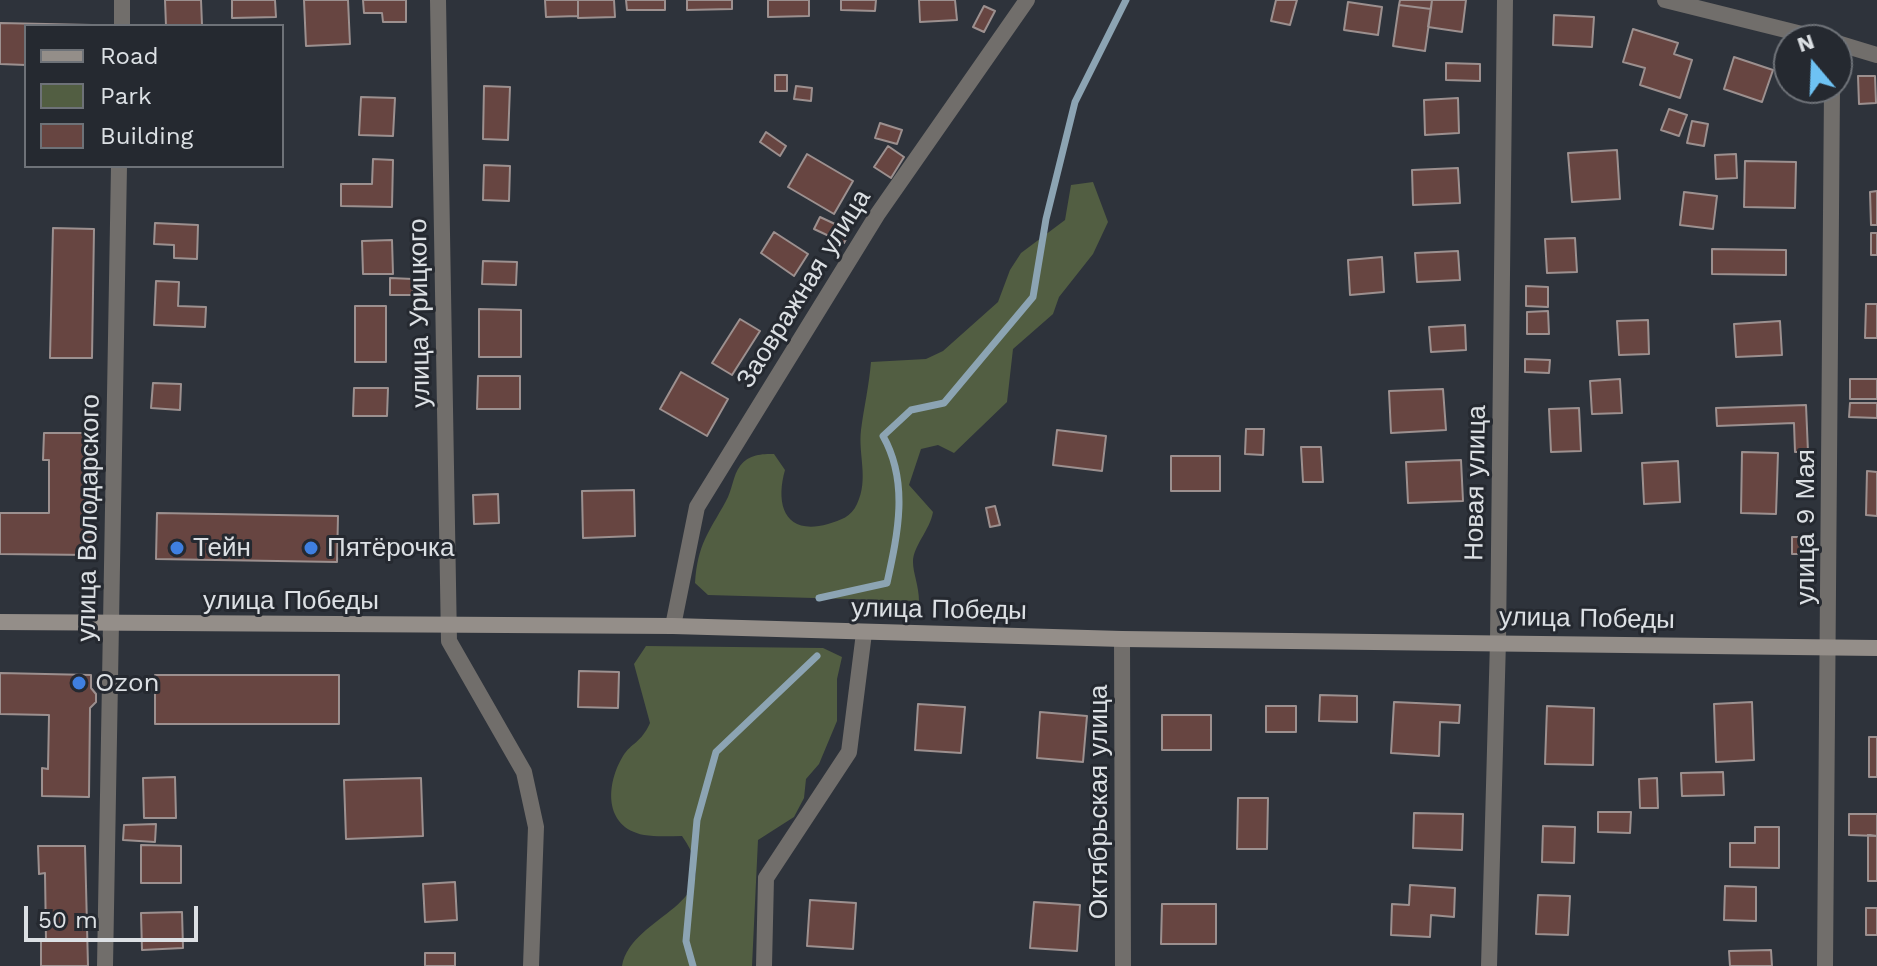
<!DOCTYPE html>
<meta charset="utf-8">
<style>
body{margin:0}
#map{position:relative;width:1877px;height:966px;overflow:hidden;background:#2e333b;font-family:"Work Sans",sans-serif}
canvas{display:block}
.legend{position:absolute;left:24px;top:24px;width:260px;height:144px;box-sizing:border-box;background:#252930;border:2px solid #6e7278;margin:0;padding:10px 14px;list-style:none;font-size:24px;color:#dce0e4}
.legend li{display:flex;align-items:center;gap:16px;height:40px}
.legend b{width:40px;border:2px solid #6e7278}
.north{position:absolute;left:1773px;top:24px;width:80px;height:80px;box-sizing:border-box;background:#252930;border:2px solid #6e7278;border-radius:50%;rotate:341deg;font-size:22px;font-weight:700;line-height:32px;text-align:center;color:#dce0e4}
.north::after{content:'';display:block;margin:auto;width:28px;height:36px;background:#6ec2f3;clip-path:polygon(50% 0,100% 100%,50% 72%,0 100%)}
.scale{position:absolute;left:24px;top:906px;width:174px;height:36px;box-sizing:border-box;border:4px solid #dce0e4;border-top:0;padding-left:10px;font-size:24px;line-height:28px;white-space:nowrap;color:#dce0e4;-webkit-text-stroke:6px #252930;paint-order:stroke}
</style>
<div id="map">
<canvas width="1877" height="966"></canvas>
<ul class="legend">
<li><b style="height:10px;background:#948e89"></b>Road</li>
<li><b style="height:22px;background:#525e42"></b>Park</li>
<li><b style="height:22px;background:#674541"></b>Building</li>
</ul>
<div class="north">N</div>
<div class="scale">50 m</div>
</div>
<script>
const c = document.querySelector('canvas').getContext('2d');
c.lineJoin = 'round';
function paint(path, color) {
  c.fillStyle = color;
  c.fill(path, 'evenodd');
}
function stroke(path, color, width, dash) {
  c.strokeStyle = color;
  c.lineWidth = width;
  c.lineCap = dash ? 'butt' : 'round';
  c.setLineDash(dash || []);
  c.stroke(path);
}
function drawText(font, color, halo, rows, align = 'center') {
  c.font = font + ' "Work Sans",sans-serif';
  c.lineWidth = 6;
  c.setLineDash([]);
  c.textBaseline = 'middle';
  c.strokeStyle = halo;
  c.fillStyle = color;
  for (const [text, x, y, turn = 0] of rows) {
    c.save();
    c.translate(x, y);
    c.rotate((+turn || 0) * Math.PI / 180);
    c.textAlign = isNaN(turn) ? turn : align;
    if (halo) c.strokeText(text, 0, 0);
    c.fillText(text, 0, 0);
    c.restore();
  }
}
paint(new Path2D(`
 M1093 182 1108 222 1093 254 1059 297 1053 314 1013 349 1007 402 954 453 938 445 921 449 909 485 933 512C930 530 913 546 913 562 913 573 919 586 919 601L708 595 695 583C698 543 708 534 726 501 732 491 733 475 740 466 749 454 762 454 774 454L785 470C775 505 785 536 828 524 841 520 851 517 857 504 869 479 858 455 861 430 864 407 869 386 871 362L926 359 943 351 998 302 1010 270 1021 253 1065 220 1071 185Z
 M646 646 823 648 842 657 837 679V721L819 764 806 779 804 798 794 817 758 840 752 966H622C632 913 732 906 682 836 670 836 656 837 644 835 603 827 606 784 623 756 631 743 641 743 650 723L634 664Z`), '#525e42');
stroke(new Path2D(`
 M819 598 887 583C898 533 909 482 883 436L911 410 944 403 1033 297 1046 219 1075 102 1126 0
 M693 966 686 941 697 820 716 752 817 656`), '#8ca4b3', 7);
const building = new Path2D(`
 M165 0H201L202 25 166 26Z
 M232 0H275L276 17 232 18Z
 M304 0H348L350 44 306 46Z
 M363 0H406V22H383L382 13H364Z
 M545 0H578V16L546 17Z
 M578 0H614L615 17 578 18Z
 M626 0H665V10H627Z
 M687 0H732V9L687 10Z
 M768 0H809V16L768 17Z
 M841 0H876L875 11 841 10Z
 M919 0H955L957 20 920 22Z
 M1276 0H1297L1290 25 1271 21Z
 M1400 0H1432L1431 9 1399 5Z
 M1432 0H1466L1462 32 1428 27Z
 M1348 2 1382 7 1378 35 1344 30Z
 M1399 5 1431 9 1425 51 1393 46Z
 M984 6 995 11 984 32 973 27Z
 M1554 15 1594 17 1592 47 1553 45Z
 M0 23 92 25V26H26V65L0 64Z
 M1633 29 1678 43 1674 54 1692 60 1680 98 1640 85 1645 68 1623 62Z
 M1734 57 1773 70 1762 102 1724 89Z
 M1446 63 1480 64V81L1446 80Z
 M775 75H787V91H775Z
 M1858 76H1875L1876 103 1859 104Z
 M484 86 510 87 508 140 483 139Z
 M796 86 812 88 811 101 794 99Z
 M361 97 395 98 393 136 359 135Z
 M1458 98 1459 133 1425 135 1424 100Z
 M1669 109 1687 115 1679 136 1661 130Z
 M1692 121 1708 124 1704 146 1687 143Z
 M880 123 902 130 897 144 875 138Z
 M766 132 786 146 780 156 760 142Z
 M888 146 904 157 891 178 874 167Z
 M1617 150 1620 199 1572 202 1568 153Z
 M807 154 853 181 834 214 788 187Z
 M1736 154 1737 178 1716 179 1715 155Z
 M373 159 393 160 392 207 341 206V184H372Z
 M1745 161 1796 162 1795 208 1744 207Z
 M484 165 510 166 509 201 483 200Z
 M1458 168 1460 203 1413 205 1412 170Z
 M1877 191V225H1871L1870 192Z
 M1684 192 1717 196 1713 229 1680 225Z
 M820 217 850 231 844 243 814 229Z
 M155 223 198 225 197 259 174 258V245L154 244Z
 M53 228 94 229 92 358H50Z
 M774 232 808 254 794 276 761 253Z
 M1871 233H1877V255H1871Z
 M1575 238 1577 272 1547 273 1545 239Z
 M392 240 393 274H363L362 241Z
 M1712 249 1786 250V275L1712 274Z
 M1458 251 1460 280 1417 282 1415 253Z
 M1382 257 1384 292 1350 295 1348 260Z
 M483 261 517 262 516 285 482 284Z
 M390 278 413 279V295H390Z
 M156 281 179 282 178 306 206 307 205 327 154 325Z
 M1526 286 1548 287V307L1526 306Z
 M1866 304H1877V338H1865Z
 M355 306H386V362H355Z
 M479 309 521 310V357H479Z
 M1548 311 1549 334H1527V312Z
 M740 319 760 331 732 375 712 363Z
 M1648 320 1649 354 1619 355 1617 321Z
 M1780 321 1782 355 1736 357 1734 324Z
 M1465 325 1466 350 1431 352 1429 327Z
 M1525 359 1550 360 1549 373 1525 372Z
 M681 372 728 399 707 436 660 409Z
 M478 376H520V409H477Z
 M1620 379 1622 413 1592 414 1590 381Z
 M1850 379H1877V399H1850Z
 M153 383 181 384 180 410 151 408Z
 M354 388H388L387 416H353Z
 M1443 389 1446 430 1391 433 1389 391Z
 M1850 403H1877V418L1849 417Z
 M1806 405 1808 452H1795L1794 423 1717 426 1716 408Z
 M1579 408 1581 451 1551 452 1549 409Z
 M1246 429H1264L1263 455 1245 454Z
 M1057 430 1106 436 1102 471 1053 465Z
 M44 433H91L90 522 95 527V536L90 542V555L0 554V513H49V460H43Z
 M1301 447H1321L1323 482H1303Z
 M1742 452 1778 453 1776 514 1741 513Z
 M1171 456H1220V491H1171Z
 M1461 460 1463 501 1408 503 1406 462Z
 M1678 461 1680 502 1644 504 1642 463Z
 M1867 471 1877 472V516L1866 515Z
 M634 490 635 536 583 538 582 491Z
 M498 494 499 523 474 524 473 495Z
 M995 506 1000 525 990 527 986 508Z
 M157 513 338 516 337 562 156 559Z
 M1792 537H1807L1806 554H1792Z
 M579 671 619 672 618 708 578 707Z
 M0 673 91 675V688L96 694V702L90 708 89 797 42 796V768L48 769 49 715 0 714Z
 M155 675H339V724H155Z
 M1320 695 1357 696V722L1319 721Z
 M1394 702 1460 705 1459 723 1440 722 1439 756 1391 753Z
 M1752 702 1754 760 1716 762 1714 704Z
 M918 704 965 707 961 753 915 750Z
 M1266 706H1296V732H1266Z
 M1547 706 1594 708 1593 765 1545 764Z
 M1040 712 1087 716 1083 762 1037 758Z
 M1162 715H1211V750H1162Z
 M1869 737H1877V777H1869Z
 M1723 772 1724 795 1682 796 1681 773Z
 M175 777 176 818H144L143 778Z
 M421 778 423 836 346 839 344 780Z
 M1657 778 1658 808H1640L1639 779Z
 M1238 798H1268L1267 849H1237Z
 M1598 812H1631L1630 833 1598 832Z
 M1414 813 1463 814 1462 850 1413 848Z
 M1849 814H1877V836L1849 835Z
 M156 824 155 842 123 840 124 825Z
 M1543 826 1575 827 1574 863 1542 862Z
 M1755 827H1779V868L1730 867V843H1755Z
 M1868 835 1877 836V881H1868Z
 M141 845 181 846V883H141Z
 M38 846H85L88 966H41V941H46L45 873 39 874Z
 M455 882 457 920 425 922 423 884Z
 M1410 885 1455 888 1454 917 1431 915 1430 937 1391 935 1392 904 1409 905Z
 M1725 886 1756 887V921L1724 920Z
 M1538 895 1570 896 1568 935 1536 934Z
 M810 900 856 903 853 949 807 946Z
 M1034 902 1080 905 1077 951 1030 948Z
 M1162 904H1216V944H1161Z
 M1866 908H1877V935H1866Z
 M182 912 183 948 142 950 141 913Z
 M1771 950 1772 966H1730L1729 951Z
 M425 953H455V966H425Z`);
paint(building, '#674541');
stroke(building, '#9c908f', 2);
stroke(new Path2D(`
 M438 0 449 641 524 772 536 827 531 966
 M1665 0 1826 40
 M122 26V0
 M1837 43 1877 55
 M673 626 697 507 877 215 1027 0
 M1122 639 1123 966
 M105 966 119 166
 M764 966 766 878 849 752 864 633
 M1489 966 1498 641 1505 0
 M1825 966 1832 88`), '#716e6b', 16);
stroke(new Path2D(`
 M0 622 673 626 1122 639 1877 648`), '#948e89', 16);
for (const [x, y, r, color] of [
 [177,548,8,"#3f7fe0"],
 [311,548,8,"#3f7fe0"],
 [79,683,8,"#3f7fe0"]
]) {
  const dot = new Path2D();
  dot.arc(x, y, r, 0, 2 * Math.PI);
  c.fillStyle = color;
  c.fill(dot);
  stroke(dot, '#252930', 3);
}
drawText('26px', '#dce0e4', '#252930', [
 ["Заовражная улица",804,289,-58],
 ["улица Урицкого",420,313,-91],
 ["Новая улица",1476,483,-89],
 ["улица Володарского",89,518,-89],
 ["улица 9 Мая",1806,527,-90],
 ["улица Победы",291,601],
 ["улица Победы",939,610,1],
 ["улица Победы",1587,619,1],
 ["Октябрьская улица",1099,802,-90]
]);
drawText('26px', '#dce0e4', '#252930', [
 ["Тейн",193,548],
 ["Пятёрочка",327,548],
 ["Ozon",95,683]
], 'left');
</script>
